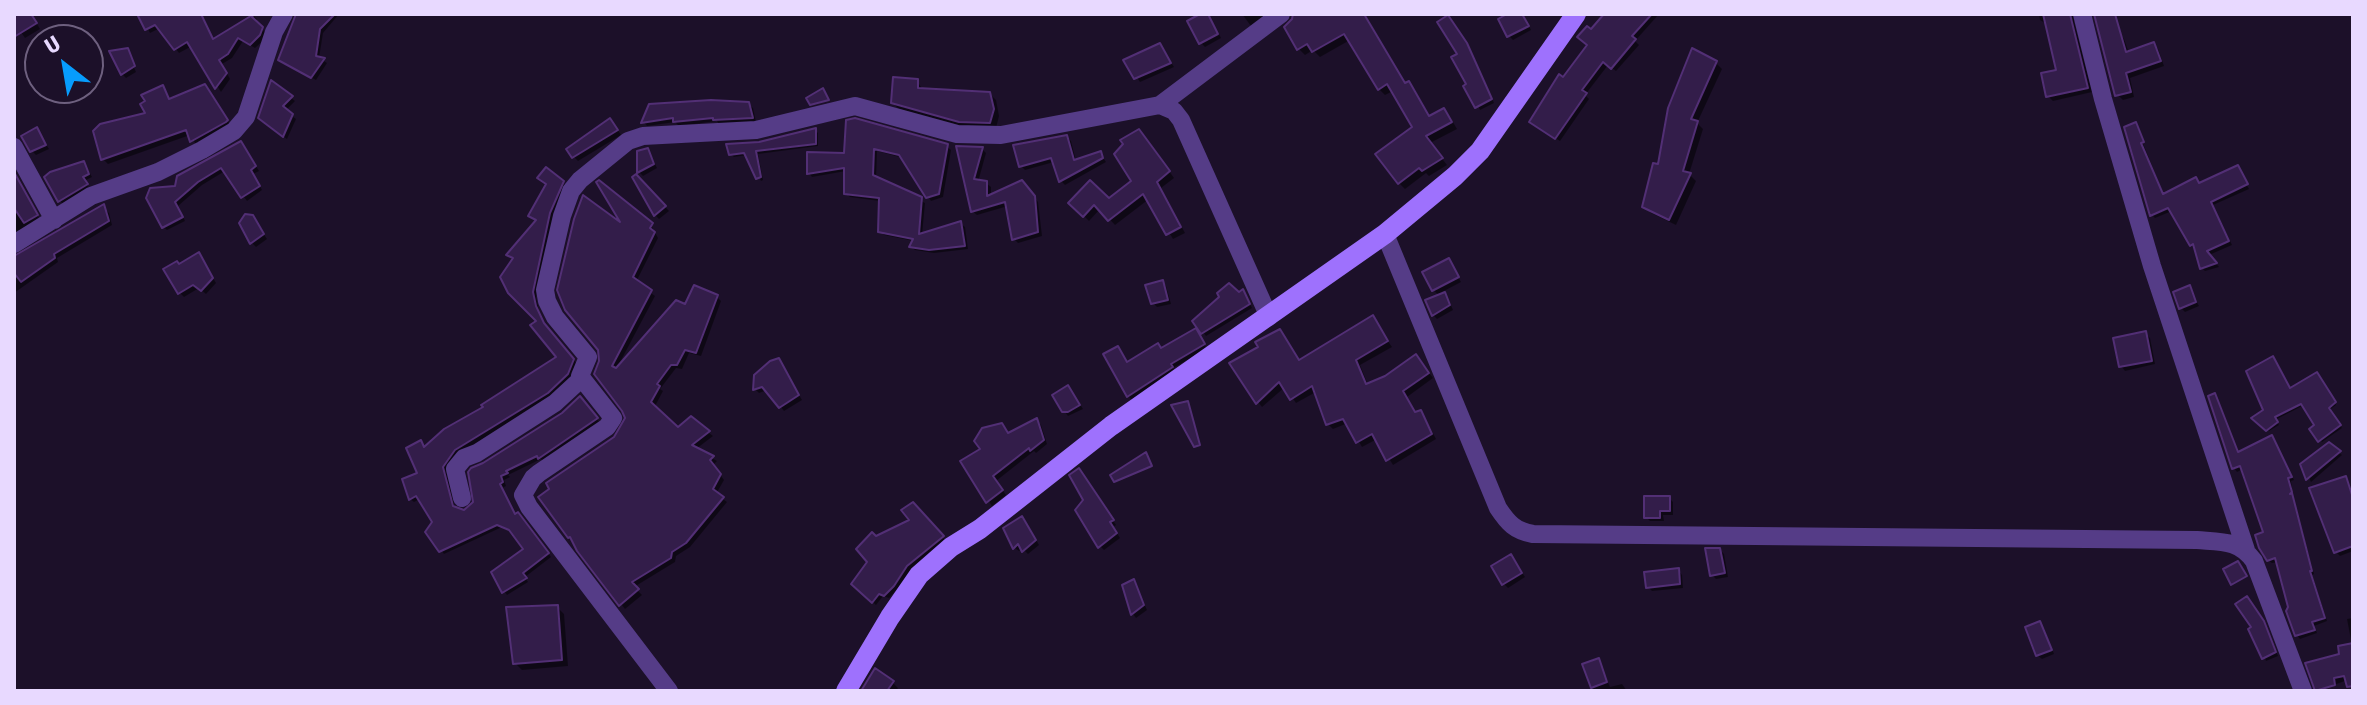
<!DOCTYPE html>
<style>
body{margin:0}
#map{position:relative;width:2367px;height:705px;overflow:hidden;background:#1c1029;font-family:"Fira Sans Condensed",sans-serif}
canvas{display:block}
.frame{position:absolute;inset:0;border:16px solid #e8d9ff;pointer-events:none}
.north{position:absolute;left:24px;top:24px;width:80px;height:80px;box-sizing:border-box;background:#1c1029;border:2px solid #6e607f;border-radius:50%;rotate:329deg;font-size:22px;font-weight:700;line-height:32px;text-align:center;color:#e8d9ff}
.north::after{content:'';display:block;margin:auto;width:28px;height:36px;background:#079cfc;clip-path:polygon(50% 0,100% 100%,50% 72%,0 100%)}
</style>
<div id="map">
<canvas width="2367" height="705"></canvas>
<div class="frame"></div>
<div class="north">U</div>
</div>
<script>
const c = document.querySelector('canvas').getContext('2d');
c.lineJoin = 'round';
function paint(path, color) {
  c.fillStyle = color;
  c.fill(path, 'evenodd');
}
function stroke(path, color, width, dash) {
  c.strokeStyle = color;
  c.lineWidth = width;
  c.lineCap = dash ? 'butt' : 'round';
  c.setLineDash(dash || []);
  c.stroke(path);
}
paint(new Path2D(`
 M14 14H31L40 29 25 38 14 22Z
 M140 14H201L214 40 254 16 257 19 255 23 266 33 264 40 255 48 243 41 232 58 222 64 230 79 221 92 192 46 179 53 160 28 150 33Z
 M300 14H339L323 33 319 58 327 63 316 80 284 63Z
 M1204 14 1210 17 1221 38 1205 47 1201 43Z
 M1242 14H1271L1251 26Z
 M1294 14H1365L1406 85 1408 84 1415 90 1431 118 1444 111 1450 117 1457 129 1430 143 1447 165 1429 176 1426 173 1405 189 1399 183 1415 127 1393 91 1385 95 1379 89 1350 40 1320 57 1313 50 1305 55 1299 49Z
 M1512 14H1523L1531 30 1513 40 1509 36Z
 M1621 14H1659L1635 41 1639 45 1616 71 1608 65 1585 95 1589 99 1560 141 1536 126 1564 79 1590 45 1592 32Z
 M2039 14H2077L2074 22 2092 92 2053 101 2048 96 2059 71 2048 25 2040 20Z
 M2096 14H2106L2124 39 2129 53 2153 44 2158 49 2164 66 2130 78 2134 97 2123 100 2118 95Z
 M1452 21 1470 49 1494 103 1480 110 1469 85Z
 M1163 50 1174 67 1140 82 1126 61Z
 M127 51 136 72 126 78 122 74Z
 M1716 63 1722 69 1697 123 1703 129 1689 174 1696 181 1676 225 1651 213 1645 207 1659 167Z
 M917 81 923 90 990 94 996 100 999 116 996 128 966 127 899 109 893 103Z
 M272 83 295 101 285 111 296 119 287 139 264 122Z
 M205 86 231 126 197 146 190 135 108 164 103 159 148 114 163 88 171 100Z
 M748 104 753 108 756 122 719 124 717 121 679 126 675 122 647 126 644 122Z
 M848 122 946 146 951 150 943 197 931 201 903 158 877 151 876 179 925 203 922 235 961 224 965 227 968 249 934 253 915 250 911 247 914 241 884 235 880 231V201L850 197 846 193V171L812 177 809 173 846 155Z
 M614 124 621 135 578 161 574 157Z
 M2135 124 2164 195 2196 179 2200 185 2238 168 2249 189 2213 205 2232 245 2209 255 2219 267 2205 271 2202 268 2195 249 2172 211 2155 218 2151 214Z
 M37 130 49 149 36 155 32 151Z
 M815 130 818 133V146L758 154 763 180 761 181 747 155 734 157 731 154 759 144Z
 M1144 136 1174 178 1161 188 1185 233 1173 239 1149 199 1115 225 1100 209 1089 221 1071 203 1109 201 1133 181Z
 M1067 137 1071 141 1076 161 1100 153 1106 162 1065 185 1061 181 1054 162 1025 170 1021 166Z
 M244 147 259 171 253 174 262 190 247 201 225 171 202 185 178 206 185 221 167 230 163 227 177 188Z
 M959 148 982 149 986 153 978 182 986 183 991 187V196L1026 187 1038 202 1042 236 1018 243 1014 239 1008 206 977 215 972 211Z
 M648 150 657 168 643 176 639 172V152Z
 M84 163 92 177 84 181 90 189 63 205 47 178Z
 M636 176 669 211 659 219 655 215Z
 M14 181 21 184 40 220 14 237Z
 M563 182 566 186 553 218 536 297 539 311 548 329 577 364 572 378 551 397 458 454 446 471 455 508 464 512 475 503 470 473 584 402 600 423 543 461 541 459 508 475 510 477 504 480 506 486 502 488 516 516 521 518 551 557 525 577 528 582 507 595 504 591 526 550 512 532 502 527 444 554 441 550 435 522 420 499 414 502 410 499 419 474 421 442 426 448 559 358 539 321 515 259 509 255 538 221 530 216 548 185Z
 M103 207 109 213 112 225 57 258 58 262 14 293V257Z
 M252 217 267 239 256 247 252 243Z
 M651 225 658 238 636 282 655 296 618 366 686 306 717 297 721 301 701 356 689 353 682 369 676 368 660 389 663 391 654 408 678 430 691 419 713 436 696 449 717 461 713 465 724 480 716 494 727 502 690 547 676 556 675 562 634 587 642 595 625 609 569 537 627 419 601 361 627 229Z
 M202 259 216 283 206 294 199 288 184 297 180 293 179 266Z
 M1449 261 1461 282 1442 292 1448 299 1453 310 1437 319 1433 315 1440 296 1433 290Z
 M1162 282 1166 286 1171 304 1157 307 1153 303Z
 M2189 288 2199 306 2185 312 2181 308Z
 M1243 292 1252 308 1206 336 1203 332Z
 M1372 318 1392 347 1360 365 1368 385 1386 378 1416 356 1433 378 1407 397 1416 414 1420 413 1425 418 1436 439 1393 465 1377 439 1362 447 1348 423 1333 429 1328 424 1316 392 1296 403 1285 387 1262 407 1258 402 1261 348 1280 332 1300 361Z
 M2145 333 2150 338 2155 364 2125 371 2121 366Z
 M1199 335 1207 349 1173 368 1175 372 1132 400 1128 396 1118 348 1128 364Z
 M778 360 802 400 784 411 767 390 759 393 755 389Z
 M2318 377 2336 405 2329 410 2342 428 2322 442 2312 429 2317 426 2304 405 2275 420 2279 425 2269 431 2255 418 2290 390Z
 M1072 392 1083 409 1068 416 1064 411Z
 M2214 395 2239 453 2272 437 2294 480 2291 481 2293 497 2314 574 2312 575 2327 621 2314 626 2317 633 2300 639 2297 635 2278 562 2272 563 2268 560 2266 533 2243 469 2237 472 2234 468Z
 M1037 421 1041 425 1047 444 1036 453 1034 451 996 481 1006 495 992 506 963 462Z
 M2329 445 2342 455 2311 482 2303 465Z
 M1147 456 1152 467 1116 480Z
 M1079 470 1116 525 1113 527 1120 538 1104 550 1100 546 1085 500Z
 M2346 479 2353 493V551L2340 556 2336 552Z
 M1669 498 1673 502V515H1663L1664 521H1650L1646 517Z
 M913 505 946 541 911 569 905 580 889 598 883 596 876 605 853 584 870 562 912 520Z
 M1026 522 1039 545 1028 554 1022 548 1019 551 1015 548 1005 528Z
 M1720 550 1724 554 1728 577 1716 579 1712 575Z
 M1511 556 1525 577 1508 588 1504 584Z
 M1678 570 1682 575 1683 588 1652 591 1648 587Z
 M1134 582 1147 610 1136 618 1133 614 1124 586Z
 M2250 601 2266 626 2278 656 2266 661 2254 628Z
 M557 607 564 614 568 666 522 670 515 663Z
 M2353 618V678L2320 690 2316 686 2352 645 2347 619Z
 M2040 624 2044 628 2054 654 2042 659 2037 655Z
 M1598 660 1610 687 1622 684 1627 691H1594L1585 665Z
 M892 682 898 688 896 691H863Z`), '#0007');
const building = new Path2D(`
 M14 14H31L37 23 14 37Z
 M137 14H201L213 39 254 14 252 17 263 27 260 35 250 45 238 38 228 54 219 60 227 73 215 89 187 42 174 50 155 25 145 30Z
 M296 14H335L320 29 316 56 325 58 311 78 278 60Z
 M1200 14H1208L1218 34 1199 44 1187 21Z
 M1293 14H1364L1405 83 1409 81 1429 116 1444 108 1452 122 1426 136 1443 158 1422 171 1419 168 1398 184 1375 154 1412 127 1387 84 1378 90 1344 34 1312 52 1307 44 1297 50 1284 27 1292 19Z
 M1507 14H1522L1529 26 1507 37 1498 19Z
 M1604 14H1652L1632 36 1636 39 1611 69 1603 62 1582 90 1587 93 1555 139 1529 122 1559 74 1563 77 1587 45 1577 37 1587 26 1591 29Z
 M2043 14H2070L2088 88 2046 97 2041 73 2056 70Z
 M2094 14H2115L2126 52 2154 42 2161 61 2126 73 2131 92 2115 96Z
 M1448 15 1467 43 1492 99 1475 108 1463 86 1466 84 1451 57 1457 54 1437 22Z
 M1160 43 1171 63 1134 79 1123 60Z
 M128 48 135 66 121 75 109 51Z
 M1692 48 1717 61 1691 119 1698 121 1683 171 1691 173 1669 220 1642 207 1653 163 1658 164 1668 108Z
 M893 77 918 79V88L990 92 994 109 990 123 959 122 891 103Z
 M271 80 293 96 283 106 293 114 283 137 258 118Z
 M205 84 228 120 226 122 190 142 186 130 101 160 93 131 100 124 145 113 140 104 145 101 141 95 163 85 169 99Z
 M823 88 829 100 810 105 806 98Z
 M711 100 749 102 753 118 713 120V118L673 122V118L641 123 649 104Z
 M610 118 618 130 572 158 566 149Z
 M855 118 948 144 939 194 926 198 899 155 874 149 873 175 922 197 919 234 961 221 965 246 929 250 909 247 913 239 878 232 879 198 844 194V168L807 174V152L844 153 846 120Z
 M2136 122 2144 142 2141 143 2163 194 2196 177 2199 183 2238 165 2248 184 2211 202 2229 241 2207 251 2217 263 2200 269 2193 244 2190 246 2168 208 2150 216 2124 127Z
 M37 127 46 145 30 152 21 136Z
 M816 128V144L756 151 761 177 756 179 744 153 729 155 726 144 759 142Z
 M1139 129 1170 171 1157 182 1181 227 1166 235 1143 194 1108 221 1094 205 1083 217 1068 203 1090 180 1109 198 1131 181 1114 154 1123 144 1120 140Z
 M1067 135 1074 160 1101 151 1103 158 1059 182 1051 158 1019 167 1013 145Z
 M241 141 256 166 251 170 260 186 241 198 221 168 198 182 175 202 183 217 162 228 146 198 150 188 175 186 177 176Z
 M956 146 983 147 974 179 987 181V196L1022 180 1035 196 1038 232 1012 240 1005 202 971 212Z
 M648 148 654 164 637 173V151Z
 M84 161 89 174 83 177 88 184 58 202 44 177 50 172Z
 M546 167 564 181 550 213 533 292 536 306 544 323 574 359 568 374 548 393 455 450 443 467 453 506 464 510 473 502 468 472 471 468 483 463 562 413 580 396 598 418 538 459 537 456 506 471 508 473 501 476 503 482 500 484 515 514 518 512 549 553 523 573 527 578 502 593 491 572 523 549 509 530 497 525 439 552 425 532 432 522 416 496 409 500 402 479 417 473 406 448 421 440 424 447 444 429 483 407 481 405 556 357 530 325 536 321 508 293 500 277 513 258 506 255 536 220 528 216 546 184 537 178Z
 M14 172 38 215 24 223 14 208Z
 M636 174 666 206 654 216 632 177Z
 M599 180 653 223 650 228 655 232 633 277 652 290 612 366 616 368 676 300 685 304 694 285 718 295 696 353 685 350 677 365H671L657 384 660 386 651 402 678 427 691 416 710 431 692 445 714 456 710 460 721 474 713 489 724 497 686 543 672 552 671 558 632 582 639 589 619 606 577 551 570 537 568 538 538 497 549 489 546 483 614 437 625 418 622 411 594 374 599 361 598 350 565 310 557 290 574 219 583 195 620 222 596 182Z
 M104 204 109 221 54 254 55 258 21 282 14 273V256Z
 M245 214 253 215 264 234 250 244 239 223Z
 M199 252 213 278 201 291 193 285 178 294 163 269 177 261 179 264Z
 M1449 258 1459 277 1432 291 1422 272Z
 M1163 280 1168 300 1151 304 1145 285Z
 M1229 283 1239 292 1243 289 1250 304 1201 334 1192 321 1219 297 1217 293Z
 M2190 285 2196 302 2179 309 2173 292Z
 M1445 292 1450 305 1432 316 1425 300Z
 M1373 315 1388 341 1356 360 1366 384 1385 376 1416 354 1429 373 1403 391 1415 412 1421 410 1432 434 1386 461 1372 434 1356 443 1343 419 1326 425 1312 386 1290 400 1279 382 1256 404 1229 363 1258 347 1255 342 1280 329 1299 360Z
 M1196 328 1205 344 1171 364 1173 367 1127 397 1103 354 1118 346 1127 362 1158 343 1161 348Z
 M2146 331 2152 361 2119 367 2113 338Z
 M2273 356 2290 388 2317 372 2336 402 2329 408 2341 425 2318 442 2309 429 2314 425 2301 404 2275 417 2278 422 2266 431 2251 418 2263 410 2246 371Z
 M779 358 799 395 779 408 762 387 753 390 754 375 770 361Z
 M1068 385 1080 405 1068 412H1062L1052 395Z
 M2215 393 2238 452 2272 435 2292 477 2288 478 2292 492 2290 494 2292 493 2312 571H2310L2325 618 2312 622 2315 630 2295 636 2286 611 2288 607 2275 558 2267 561 2259 548 2255 535 2263 532 2240 466 2232 469 2208 396Z
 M1188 401 1200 445 1194 447 1171 405Z
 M1037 418 1044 440 1030 451 1029 448 993 476 1003 490 986 503 960 461 980 449 974 441 982 428 1002 423 1008 433Z
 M2329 442 2341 451 2306 480 2300 464Z
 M1146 452 1152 466 1114 482 1110 475Z
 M1079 468 1114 520 1110 522 1117 533 1098 548 1075 510 1083 500 1069 475Z
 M2346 476 2353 498V546L2334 553 2309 488Z
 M1644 496H1670V511H1660V518H1644Z
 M913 502 944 536 907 566 894 586 884 596 879 594 872 603 851 584 867 562 856 549 872 532 876 536 909 520 901 510Z
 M1022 516 1036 540 1022 552 1018 544 1013 549 1003 528Z
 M1705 548H1720L1725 573 1710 576Z
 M1511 554 1522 573 1502 585 1491 566Z
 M2238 561 2247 576 2231 585 2223 569Z
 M1679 568 1680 584 1646 588 1644 572Z
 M1134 579 1144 605 1131 615 1122 585Z
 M2247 596 2264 621 2276 652 2262 659 2248 629 2251 627 2235 604Z
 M558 605 562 660 513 664 506 607Z
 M2040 621 2052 650 2036 656 2025 627Z
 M2353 643V686L2347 687 2344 676 2334 678 2335 685 2315 691 2305 663 2339 654 2338 646Z
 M1599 658 1607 682 1591 688 1582 664Z
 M875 668 894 681 887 691H861Z`);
paint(building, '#331d4a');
stroke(building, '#522f75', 2);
stroke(new Path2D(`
 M2082 14 2103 99 2152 266 2246 550
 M1160 105 1281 14
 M14 147 54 220
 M1385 234 1498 508C1508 523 1515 531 1533 534L2197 540C2222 542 2239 540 2254 561L2303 691
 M14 244 91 196 158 172 202 150 234 131 246 117 274 32 284 14
 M462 498 455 469 464 458 477 453 555 403 581 379
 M669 691 529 507 523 495 533 478 539 473 607 427 613 418 580 376 588 357 555 317 547 301 545 290 562 216 571 191 580 180 628 141 643 136 756 130 855 106 957 134 1001 135 1160 105 1174 111 1181 120 1269 317`), '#553c87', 18);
stroke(new Path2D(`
 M846 691 890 617 919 575 951 547 980 529 1111 426 1385 234 1455 176 1480 151 1576 14`), '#9e71fd', 20);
</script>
